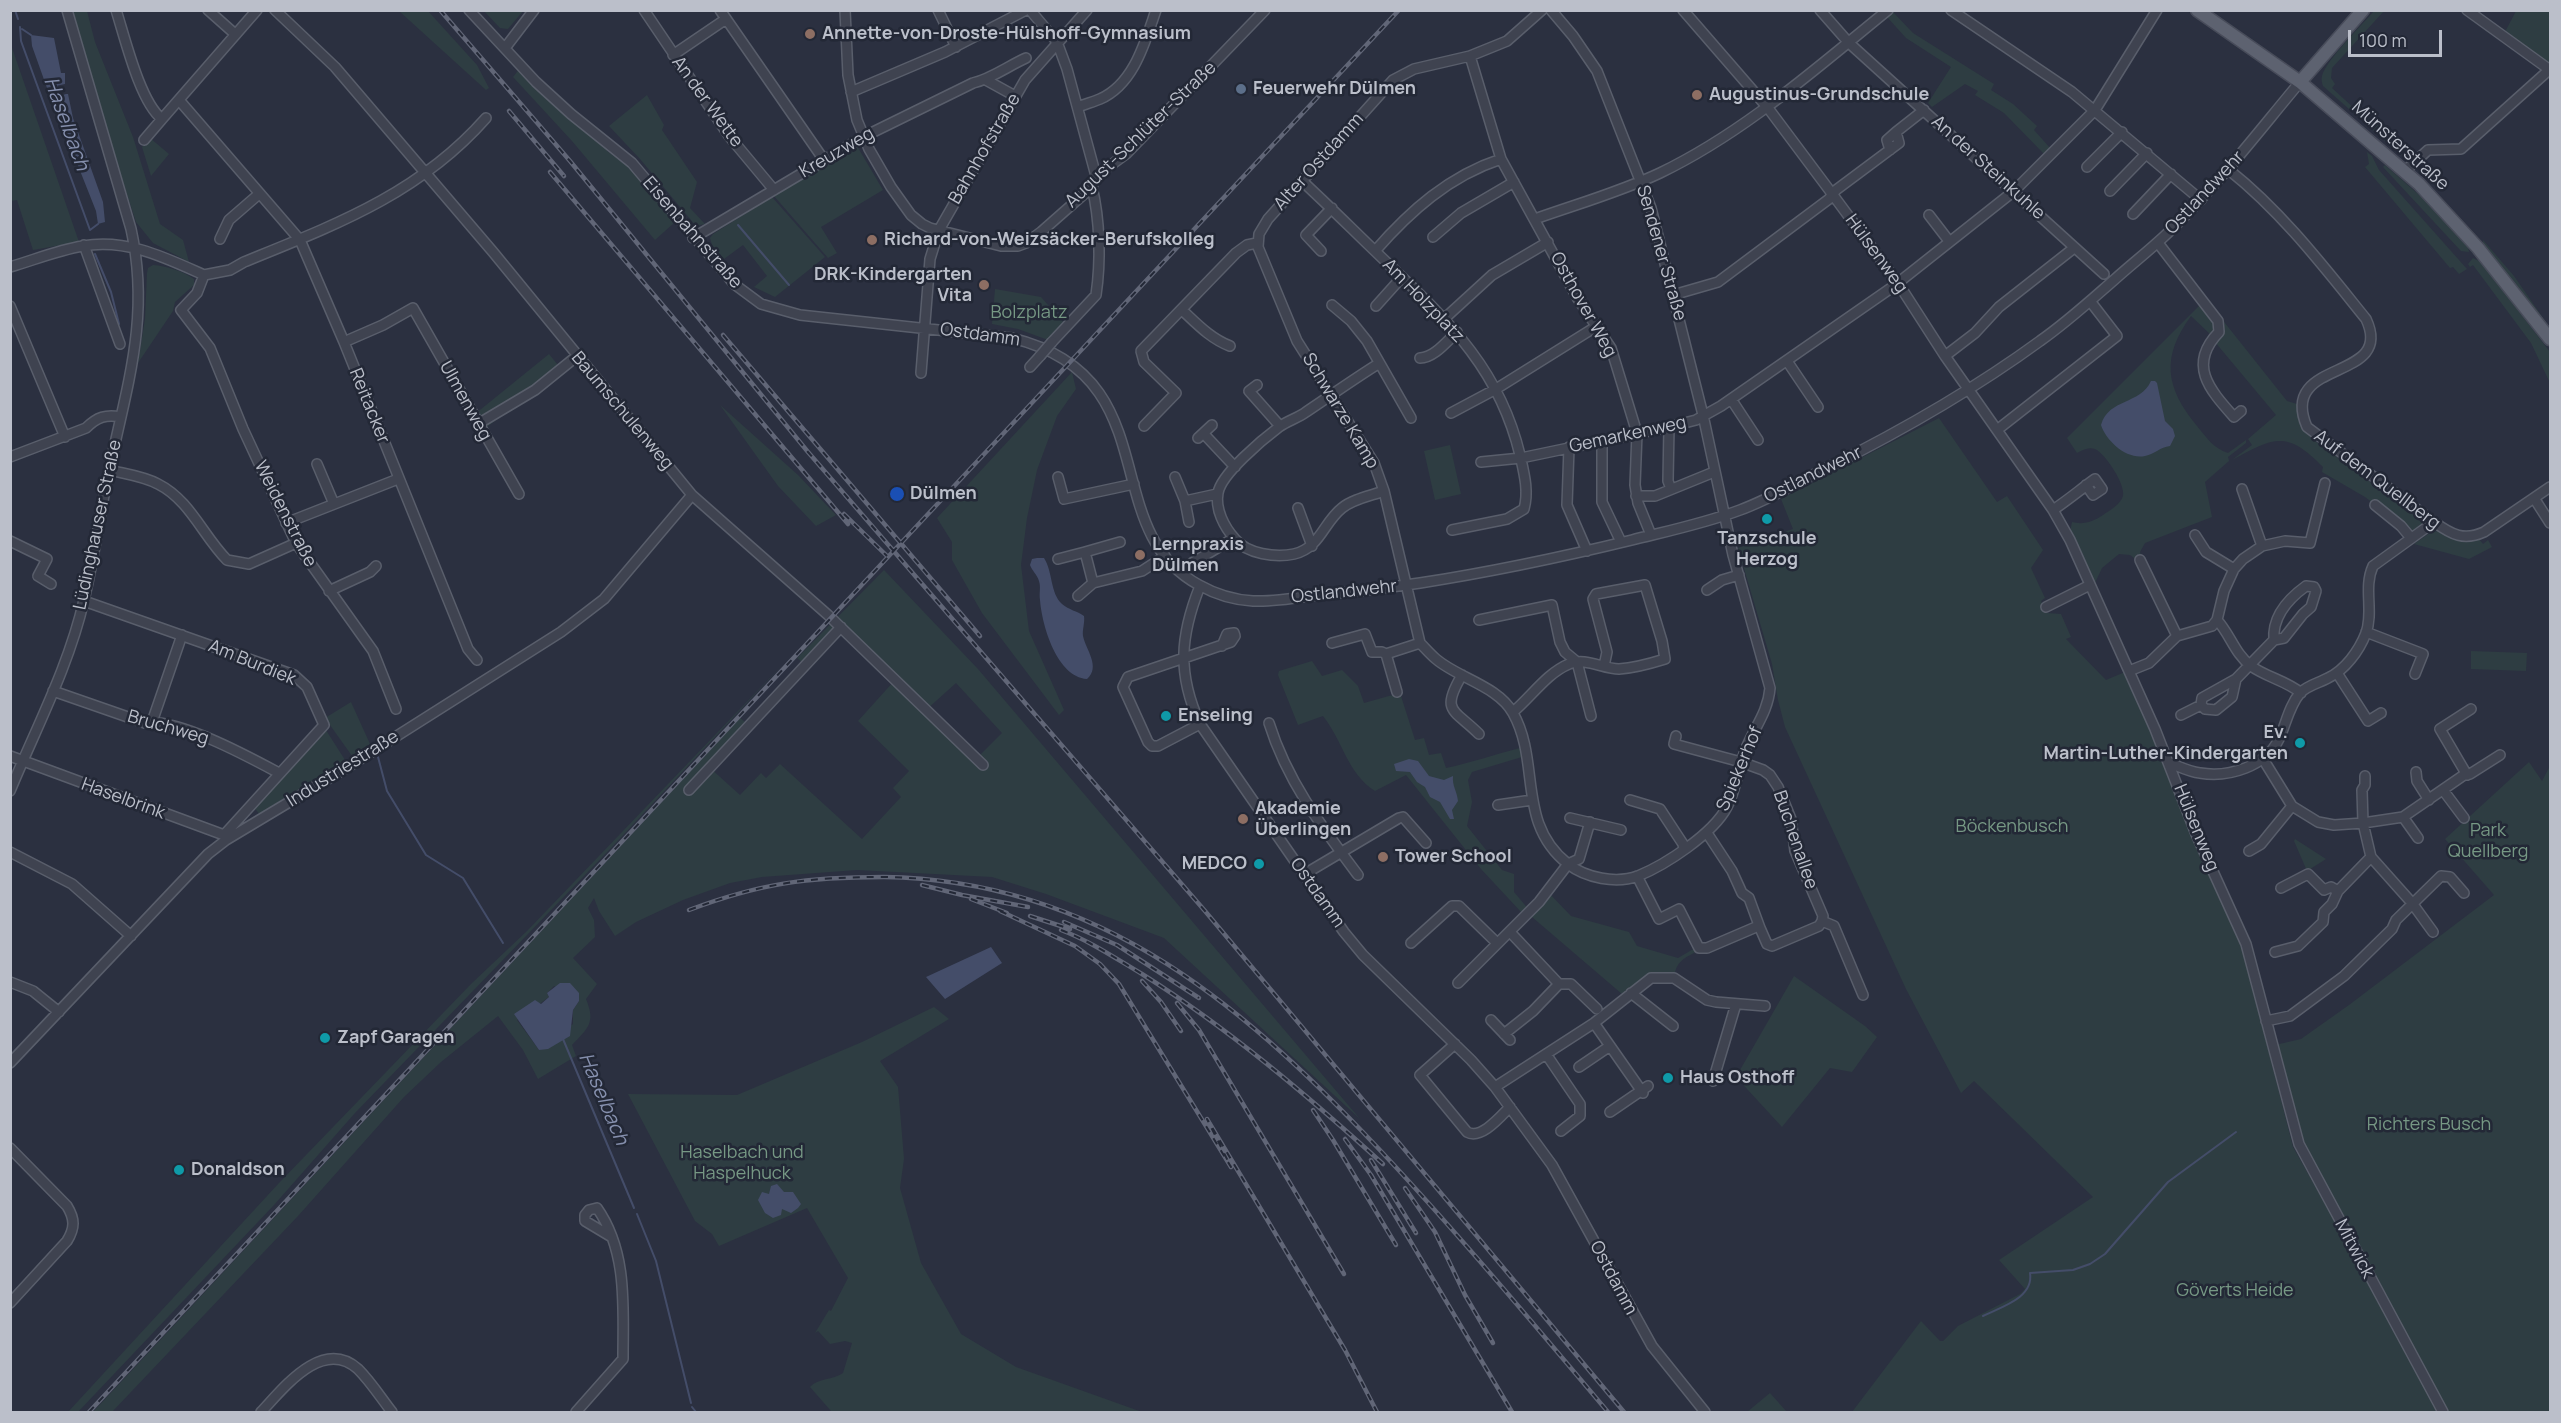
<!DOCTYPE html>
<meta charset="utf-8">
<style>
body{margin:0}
#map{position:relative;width:2561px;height:1423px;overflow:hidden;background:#2b3040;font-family:Manrope,sans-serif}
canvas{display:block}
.frame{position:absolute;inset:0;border:12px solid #bbbfca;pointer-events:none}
.scale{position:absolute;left:2348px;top:30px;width:94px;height:27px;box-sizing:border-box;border:3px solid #bbbfca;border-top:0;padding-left:8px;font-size:18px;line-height:21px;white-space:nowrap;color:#bbbfca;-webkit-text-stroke:4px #232836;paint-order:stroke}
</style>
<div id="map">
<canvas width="2561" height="1423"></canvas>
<div class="frame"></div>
<div class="scale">100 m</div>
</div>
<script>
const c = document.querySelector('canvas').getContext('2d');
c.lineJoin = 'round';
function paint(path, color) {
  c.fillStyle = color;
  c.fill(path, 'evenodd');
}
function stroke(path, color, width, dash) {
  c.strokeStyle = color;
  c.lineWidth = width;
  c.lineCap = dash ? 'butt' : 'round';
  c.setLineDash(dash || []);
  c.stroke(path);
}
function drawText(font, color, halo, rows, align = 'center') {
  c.font = font + ' Manrope,sans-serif';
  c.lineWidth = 5;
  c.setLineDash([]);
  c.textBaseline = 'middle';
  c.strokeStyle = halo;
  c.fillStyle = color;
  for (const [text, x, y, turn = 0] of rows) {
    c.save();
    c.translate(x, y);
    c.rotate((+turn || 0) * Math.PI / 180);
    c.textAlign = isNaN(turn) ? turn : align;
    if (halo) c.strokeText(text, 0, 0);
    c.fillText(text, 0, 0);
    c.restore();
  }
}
paint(new Path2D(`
 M72 11H87L95 42 133 137 160 224 183 240 189 262 153 243 136 222 80 51Z
 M399 11H428L477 65 489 88 486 90Z
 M484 11V10L523 11 508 29 500 28Z
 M2374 11H2384L2332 68 2331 78 2335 84 2332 88 2356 110 2359 108 2369 119 2379 125 2377 129 2393 142 2406 149 2408 146 2410 148 2412 153 2408 156H2402L2323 86C2322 83 2321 80 2322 76 2326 60 2362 25 2374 11Z
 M2516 11H2550V65L2505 32Z
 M1893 12 1913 33 1994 84 1991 90 2013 104 2037 126 2034 130 2051 149 2045 155 2004 113 1975 95 1978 91 1965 84 1932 107 1928 103 1951 67 1906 38 1887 17Z
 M10 42 79 242 33 250 17 200 11 201Z
 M521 67 609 145 607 151 629 167 674 223 655 240 572 141 513 77Z
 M647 95 664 125 662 130 697 182 690 208 705 224 696 226 640 159 609 126Z
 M150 138 169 154 151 176 142 147Z
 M857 146 883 190 821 227 837 253 828 258 774 196Z
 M2367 152 2372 156 2379 170 2467 269 2459 274 2453 267 2450 268 2365 167 2369 164Z
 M2385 165 2425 200 2468 247 2469 252 2461 251 2383 167Z
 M772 197 825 257 775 297 754 287 767 276 743 245 724 259 712 245 710 238 713 234Z
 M2483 240 2514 276 2550 328 2546 327 2483 248Z
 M2473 258 2481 262 2550 352V383L2531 343 2473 265 2470 267 2468 264Z
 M153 265C166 266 183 271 194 279V285L175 302 173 311 138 363 145 319 147 273 148 268Z
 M995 289 1041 297 1064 323 1048 340 1018 329 992 324Z
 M2201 304 2215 322 2216 329 2211 335 2191 316C2161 357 2165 387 2197 426 2207 438 2213 448 2228 453L2246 440V443L2228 457 2229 461 2205 482 2212 517 2145 543 2140 552 2142 558 2138 561 2130 555 2119 554 2102 568 2094 585 2070 532 2072 522C2083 525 2093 522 2103 515 2110 510 2120 505 2123 496 2126 485 2105 453 2095 449 2088 447 2083 450 2077 453L2067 438Z
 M2221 318 2287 401 2297 404 2300 424 2311 438 2425 523 2414 531H2410L2365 497 2322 472 2323 467C2287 430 2274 437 2232 460L2252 445 2248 439 2276 415 2215 342 2222 334Z
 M549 354 562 370 483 430 475 414Z
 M1072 372 1076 389 1057 416 1037 470 1027 518 1021 565 1029 631 1064 710 1059 715 982 613 952 560V542L937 518Z
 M720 405 798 475 836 515 816 526 778 486Z
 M1939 418 1997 502 2007 496 2043 550 2031 568 2045 598 2041 601 2047 613 2061 614 2071 637 2066 639 2106 680 2125 672 2164 760 2241 943 2293 1147 2443 1412H1852L1921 1321 1940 1341H1943L1958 1326 2020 1294 2025 1289 1999 1260 2093 1197 1974 1081 1961 1093 1906 989 1785 727 1778 700 1772 664 1738 548 1793 529 1781 499Z
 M1450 445 1461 494 1435 500 1424 451Z
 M2438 531 2458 541 2479 539 2483 544 2488 540 2492 547 2469 559 2414 544 2431 532Z
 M884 570 978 669 1360 1119 1164 938 1046 894 992 877 857 870 762 877 730 883 683 900 636 922 615 936 599 911 594 898 588 908 594 920 595 937 573 958 597 984 586 999C596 1023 588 1028 572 1045L576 1056 538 1079 523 1050 498 1016 441 1062 404 1097 298 1216 112 1412H93L740 718 749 725 709 767 740 795 761 773 766 778 780 764 862 839 901 797 893 788 909 771 858 721 895 680 841 627 805 665 797 658ZM956 683 1002 733 977 758 926 710ZM554 986 579 1001 573 1010V1024L539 1050 517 1020 549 997 547 993Z
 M2471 651 2527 653 2526 671 2471 669Z
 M788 659 613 846 355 1113 274 1205 78 1412H68L279 1183 471 984 527 931Z
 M1312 661 1322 676 1342 670 1358 686 1364 703 1396 694 1401 696 1415 740 1424 738 1429 755 1441 753 1446 768C1471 763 1495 754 1520 748L1522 757 1472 772 1468 780 1472 802 1467 826 1502 870 1514 874V892L1530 911 1548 892 1571 916 1629 932 1637 946 1678 958 1695 948 1697 951C1687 957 1678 960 1675 972H1660L1622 994 1525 911 1522 913 1481 869 1406 775 1375 791C1347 773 1343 741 1323 716L1298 725 1278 675 1279 671Z
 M351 702 370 744 352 756 325 718Z
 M324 727 345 760 259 814 252 804Z
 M2529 762 2542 781 2550 766V1412H2447L2302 1144 2275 1045 2301 1039 2349 1005 2494 895 2445 839Z
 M2295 839 2326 859 2307 871 2294 841Z
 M1794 976 1865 1026 1877 1037 1852 1072 1830 1068 1782 1127 1736 1077Z
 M934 1007 949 1019 880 1061 898 1087 904 1159 900 1188 921 1263 961 1334 1016 1367 1142 1412H825L831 1411 810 1387C818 1378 833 1380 843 1373L852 1343 845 1341 830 1344 818 1331 815 1333 829 1310 831 1311 848 1278 807 1208 719 1246 712 1234 695 1221 628 1094 737 1095 862 1042Z
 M1770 1393 1787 1412H1747Z`), '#2e3d42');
paint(new Path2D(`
 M31 35 54 38 61 73H65V84L47 88 32 46Z
 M66 94H68L73 118 103 202 105 222 98 224 96 211 52 100 53 98Z
 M2151 381H2155L2157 383 2165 421 2173 429 2175 436 2170 446C2160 447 2155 454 2145 456 2127 460 2106 441 2101 425 2109 398 2140 405 2151 381Z
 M1037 558H1044C1053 572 1050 593 1062 604 1069 610 1077 611 1084 616 1085 623 1082 630 1083 636 1086 650 1101 667 1087 679 1057 677 1042 626 1040 600 1039 593 1041 587 1039 581 1037 574 1032 571 1030 565L1032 559Z
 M1409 759 1418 761 1429 776 1444 780 1453 776C1452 786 1457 791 1458 801L1452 810 1454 819H1450L1440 802 1430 797 1425 787 1417 782 1410 772 1396 771 1394 764Z
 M991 947 1002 963 945 999 926 977Z
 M560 983H570L579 993V1001L573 1010 570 1036 548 1049 539 1050 514 1014 535 1000 541 1004 549 997 547 993Z
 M777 1184 784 1192H793L801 1204 798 1208 791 1213 782 1209 781 1215 773 1218 765 1213 758 1200 762 1192 769 1194 771 1186Z`), '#444d69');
stroke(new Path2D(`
 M15 10 18 19
 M20 27 21 41 90 230 98 224
 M22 29 31 35
 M57 86 59 96
 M738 225 789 285
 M95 254 111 292 119 324
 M378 757 387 791 426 855 463 878 503 943
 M563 1039 634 1208
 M637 1214 656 1261 691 1403
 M1983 1316C2001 1307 2034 1298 2030 1273L2073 1270 2090 1264 2105 1254 2168 1182 2236 1132
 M692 1407 696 1412`), '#444d69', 2);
const minor = new Path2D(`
 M116 10C125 38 140 102 162 119L257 10
 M208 10 235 34
 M275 10 335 67 493 252 692 495 828 615 983 765
 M469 10 536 82 571 114 632 163 734 284 761 304 800 315 1012 338C1170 377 1095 529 1199 585 1215 594 1235 600 1253 601 1274 602 1296 598 1317 595 1351 592 1386 588 1420 583 1491 572 1562 557 1632 540 1668 531 1706 523 1740 510 1770 499 1798 482 1827 468 1901 431 1973 390 2040 341 2066 323 2090 301 2114 280 2134 262 2155 246 2174 227 2220 182 2259 131 2300 82
 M644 10 729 136 774 190
 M720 10 824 160
 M845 10 848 75 857 120 869 149 891 187 911 215 922 224 930 228 1001 246H1018L1026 243 1041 232 1092 187 1096 176 1126 154 1265 10
 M938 10 956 47
 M1030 10 1057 42 1067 69 1096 176
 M1542 10 1507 41 1470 56 1414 69 1393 80 1268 219 1259 234 1258 247 1297 341 1374 463 1384 491 1420 643C1425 648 1430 654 1436 659 1458 678 1498 686 1513 713 1541 763 1516 823 1568 864 1586 878 1616 884 1638 876 1665 865 1713 834 1727 807 1736 790 1738 769 1745 751 1753 729 1768 713 1770 688L1733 555 1703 415 1651 208 1597 71 1573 36 1551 10
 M1683 10 1768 108 1833 195 1898 283 1945 356 2053 510 2070 540 2155 729 2196 834 2246 944 2299 1144 2443 1412
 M1820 10 1849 43 2104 274
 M1951 10 2072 92 2201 200
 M2467 10 2550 70
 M505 48 534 10
 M673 55 726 19
 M1470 56 1501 159 1578 299 1611 348 1637 433 1635 485 1638 503 1651 535
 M986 80 1015 96
 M851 92 945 52 1026 10
 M179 100 300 240 344 342 468 649 477 660
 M1078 107C1085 104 1093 102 1100 99 1134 84 1145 42 1156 10
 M144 140 162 119
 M1890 150 1887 140 1896 132
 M2087 167 2122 132
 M2229 170C2282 212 2324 267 2366 319 2396 383 2277 357 2307 427L2434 522C2452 535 2464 541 2484 532L2550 487
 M2405 171 2428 150 2461 149 2549 70
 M1301 180C1327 204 1352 229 1377 253 1442 316 1498 363 1520 455 1524 473 1529 491 1524 509L1507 519 1452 530
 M2110 191 2147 153
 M2133 214 2171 174
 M1929 215 1949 241
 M1535 219C1577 204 1620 192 1660 173 1745 132 1815 69 1888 10
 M1433 237 1461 213 1514 182
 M693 238 863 137 973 83C991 79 1008 66 1026 58
 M220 239 229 220 259 194
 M2158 243 2218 321 2219 332C2187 365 2210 390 2234 417L2241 411
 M84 245 120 344
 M1321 251 1306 235 1332 208
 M1375 251C1410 211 1449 176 1501 159
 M10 267C34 260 58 250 83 246 126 238 166 258 204 275
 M1673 295 1718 282 1829 199 1836 190 1899 143 1896 132 1924 110
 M1332 305 1351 321 1367 341 1411 418
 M10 306 65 437
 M1376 306 1402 277
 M1182 310C1197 324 1211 339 1230 346
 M1445 318 1492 275 1548 242
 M344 342 383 325 413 308 519 494
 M1052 342 1096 295C1101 261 1100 220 1092 187
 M1945 356 1975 333 1999 307 2074 248
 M1420 358C1434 358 1447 341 1457 332
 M1787 361 1818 407
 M1378 364C1354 379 1330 396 1306 412 1298 418 1287 421 1279 427 1263 439 1221 474 1218 493 1215 509 1224 527 1235 539 1247 554 1276 558 1294 554 1320 548 1323 523 1342 508 1353 499 1370 496 1384 491
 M1030 367 1040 356
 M921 373 930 259 939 230 1025 80 1087 10
 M1257 385 1249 391 1280 426
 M1731 399 1758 440
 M1451 413 1496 389 1597 326
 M478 424 535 390 577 356
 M1144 426 1176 393 1144 362 1141 351 1236 253 1247 245 1257 243
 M1669 427 1668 481 1671 489
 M1997 430 2117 336 2090 301
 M1204 434 1235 467
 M1198 438 1212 425
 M1602 440V502L1621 542
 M1569 447 1567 505 1587 551
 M10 457 86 428C97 417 106 414 121 417
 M1481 462 1521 458 1669 427 1696 420 1721 406 1894 286 2014 191 2095 110 2157 10
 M317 464 334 504
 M109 470C125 474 143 476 158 484 190 500 203 536 227 560L249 564 296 543
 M1058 477 1064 499 1134 484
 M1175 477 1185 501 1217 494
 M1636 496H1655L1714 472
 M2534 498 2550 523
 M1185 501 1189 522
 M2375 505 2401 526 2411 538
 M1298 508 1312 546
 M2053 510C2068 500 2081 489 2095 479L2102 489 2093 495 2086 485
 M286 523 398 479
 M10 541 47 559 38 576 51 584
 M2262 546 2285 541 2310 543 2325 483
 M1085 552 1120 542
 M1058 559 1085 552 1093 583
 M2140 560 2177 636
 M1192 563 1234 538
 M2234 569 2243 559 2262 546 2242 489
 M1200 586C1180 636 1177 674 1200 724L1344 932 1363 955 1471 1060 1495 1087 1552 1165 1652 1346 1705 1412
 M1707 590 1722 580 1739 575
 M329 591 370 572 376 566
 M1078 596 1093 583 1142 571 1165 556
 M2046 607 2090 585
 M1479 620 1552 605 1560 642 1565 652 1577 662 1591 716
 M2217 620C2230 634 2235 654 2251 666 2266 677 2287 681 2301 693
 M2366 632 2423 654 2415 674
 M1332 643 1365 634 1372 652H1382L1386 654
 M2129 671 2149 663 2177 636 2212 626 2217 620 2224 591 2234 569 2206 552 2195 535
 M2337 673 2368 721 2381 713
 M1462 675C1440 712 1454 709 1479 734
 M2236 679 2232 697 2216 710 2205 709 2201 705 2202 698 2236 679 2274 640 2284 638 2303 614 2311 607 2316 591 2314 587 2306 586C2288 599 2272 616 2274 640
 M53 691 145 723C176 717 251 758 279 773
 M1397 692 1386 654 1420 643
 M396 709 373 651 296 543 243 429 210 348 181 310 197 293 204 275 230 270 244 262C335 225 419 194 486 118
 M1513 712C1531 697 1547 673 1569 664 1585 657 1603 669 1619 669 1635 668 1649 664 1665 659L1662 641 1645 585 1596 594 1593 599 1607 652 1604 666
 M2181 715 2201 705
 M152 722 182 635
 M1269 723C1287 781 1322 827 1358 875
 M1200 724 1158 746H1152L1148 742 1123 687 1128 677 1231 642 1235 636 1234 633 1227 634 1222 646
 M1676 736 1674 744 1741 762 1763 770 1770 775 1778 787 1791 819 1795 851 1823 916 1822 921
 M10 756 224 835 324 725 307 687 294 675 84 601
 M2263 759 2292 806 2318 822 2334 825 2363 823 2403 817 2464 775 2470 774 2500 755
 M2170 763C2180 767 2190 772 2200 773 2229 778 2266 766 2279 739 2286 724 2289 706 2300 693 2308 685 2319 683 2328 678 2345 670 2359 651 2366 633 2374 611 2363 588 2373 566L2434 522
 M2416 772 2417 781 2429 800
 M2467 775 2440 729 2471 709
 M2365 776V785L2362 790 2363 823 2371 857 2412 903 2433 932
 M689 790 841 627
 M2443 790 2464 818
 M10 791C36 728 69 666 84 600 95 556 100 510 110 466 128 382 150 315 131 229L67 10
 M1630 800 1660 809 1683 844 1684 849
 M1498 805 1532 800
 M2403 817 2418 838
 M1570 818 1621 830
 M1707 833 1732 871 1742 893 1749 898 1760 928
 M2249 851 2261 844 2292 806
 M10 852 72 884 131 936
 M1303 875 1399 818 1403 817 1426 843
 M1637 876 1659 919 1679 909 1699 948H1707L1756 927 1760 928 1767 944 1772 946 1819 926 1822 921
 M2281 888 2308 874 2324 890 2331 887 2338 891 2371 857
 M1822 921 1834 926 1863 995
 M1411 943 1452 906H1459L1497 943
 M2275 952 2298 946 2323 922 2324 912 2332 904 2338 891
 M10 982 33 991 59 1012
 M1458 983 1539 902 1568 864 1579 859 1590 822
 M1559 984H1571L1597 1009
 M1631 993 1673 1026
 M1491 1020 1510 1040
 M2266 1021 2290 1016 2344 976 2392 929 2396 920 2441 876 2450 877 2464 893
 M1594 1023 1643 1093
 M1504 1034 1533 1011 1559 984 1510 932
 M1455 1044 1420 1075 1467 1132C1481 1140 1500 1117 1510 1107
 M1546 1054 1580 1104V1116L1561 1131
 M10 1063 208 854 226 840 351 765 561 632 604 599 692 495
 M1579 1067 1610 1046
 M1713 1081 1736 1004
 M1495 1087 1594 1023 1651 978H1674L1707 1000 1716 1002 1765 1006
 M1610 1112 1648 1086
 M10 1148 67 1206C75 1219 75 1228 67 1241L10 1303
 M261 1412C283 1389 322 1337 358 1369 371 1382 381 1398 392 1412
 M576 1412 623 1359C623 1308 628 1252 597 1208L589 1210 585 1215V1221L610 1236`);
const major = new Path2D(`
 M2197 10 2300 82 2419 184 2478 248 2550 339
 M2300 82 2363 10`);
stroke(minor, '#595e6b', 12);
stroke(major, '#484c5a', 15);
stroke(minor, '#3f4350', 9);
stroke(major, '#5d6270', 12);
const rail = new Path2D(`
 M440 10 570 161 808 452 1205 911 1624 1412
 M509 111 564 176
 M550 172 848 524
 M723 335 980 636
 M844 514 887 556
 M922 885 962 895 1028 907
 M971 899 1007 913
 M689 910C761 883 808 877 884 877 1103 880 1251 1011 1392 1163 1467 1244 1537 1328 1608 1412
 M1000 911 1075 946 1100 964 1119 984 1231 1167 1207 1119 1345 1350 1377 1412
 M1030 916 1070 929
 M1064 922 1117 945 1199 998
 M1061 930C1090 941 1115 958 1142 974 1228 1028 1307 1095 1383 1164
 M1142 981 1161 1002 1181 1031
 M1177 1003 1199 1030 1344 1274
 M1313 1110 1333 1140 1396 1245
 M1345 1139 1371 1175 1512 1412
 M1371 1160 1416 1233
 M1405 1188 1435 1232 1465 1295 1493 1343
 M89 1412 1399 10`);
stroke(rail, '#616677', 4.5);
stroke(rail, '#232836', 2, [7]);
const minorBridge = new Path2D(`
 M1040 356 1052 342`);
stroke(minorBridge, '#595e6b', 12, []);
stroke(minorBridge, '#3f4350', 9);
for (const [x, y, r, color] of [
 [810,34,6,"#8d6e63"],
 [1241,89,6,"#5c6f8a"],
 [1697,95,6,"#8d6e63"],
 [872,240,6,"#8d6e63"],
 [984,285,6,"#8d6e63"],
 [897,494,8,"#1a4fb4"],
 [1767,519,6,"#0f9aa8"],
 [1140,555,6,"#8d6e63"],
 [1166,716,6,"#0f9aa8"],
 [2300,743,6,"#0f9aa8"],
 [1243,819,6,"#8d6e63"],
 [1383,857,6,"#8d6e63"],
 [1259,864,6,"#0f9aa8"],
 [325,1038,6,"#0f9aa8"],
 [1668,1078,6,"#0f9aa8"],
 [179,1170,6,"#0f9aa8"]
]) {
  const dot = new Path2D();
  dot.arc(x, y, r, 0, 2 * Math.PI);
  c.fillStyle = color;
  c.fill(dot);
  stroke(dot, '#232836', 2);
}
drawText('bold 18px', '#bbbfca', '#232836', [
 ["Annette-von-Droste-Hülshoff-Gymnasium",822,34],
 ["Feuerwehr Dülmen",1253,89],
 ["Augustinus-Grundschule",1709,95],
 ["Richard-von-Weizsäcker-Berufskolleg",884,240],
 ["DRK-Kindergarten",972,275,"right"],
 ["Vita",972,296,"right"],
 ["Dülmen",910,494],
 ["Tanzschule",1767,539,"center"],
 ["Herzog",1767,560,"center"],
 ["Lernpraxis",1152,545],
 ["Dülmen",1152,566],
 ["Enseling",1178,716],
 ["Ev.",2288,733,"right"],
 ["Martin-Luther-Kindergarten",2288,754,"right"],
 ["Akademie",1255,809],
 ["Überlingen",1255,830],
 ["Tower School",1395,857],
 ["MEDCO",1247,864,"right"],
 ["Zapf Garagen",337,1038],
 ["Haus Osthoff",1680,1078],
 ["Donaldson",191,1170]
], 'left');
drawText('18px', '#bbbfca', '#232836', [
 ["An der Wette",707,102,54],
 ["August-Schlüter-Straße",1141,135,-44],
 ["Münsterstraße",2400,146,42],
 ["Bahnhofstraße",985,149,-60],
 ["Kreuzweg",837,153,-30],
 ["Alter Ostdamm",1319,162,-48],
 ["An der Steinkuhle",1988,168,42],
 ["Ostlandwehr",2205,193,-47],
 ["Eisenbahnstraße",692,233,49],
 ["Sendener Straße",1661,253,74],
 ["Hülsenweg",1876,254,54],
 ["Am Holzplatz",1423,301,46],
 ["Osthover Weg",1583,305,61],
 ["Ostdamm",980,335,8],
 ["Ulmenweg",465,401,61],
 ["Reitacker",369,406,68],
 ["Baumschulenweg",622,411,50],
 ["Schwarze Kamp",1340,411,59],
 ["Gemarkenweg",1628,435,-12],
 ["Ostlandwehr",1813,475,-26],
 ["Auf dem Quellberg",2377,480,37],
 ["Weidenstraße",285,514,63],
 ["Lüdinghauser Straße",98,525,-78],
 ["Ostlandwehr",1344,592,-6],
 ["Am Burdiek",252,663,22],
 ["Bruchweg",168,728,16],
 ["Industriestraße",343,769,-32],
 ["Spiekerhof",1740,769,-67],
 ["Haselbrink",123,799,20],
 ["Hülsenweg",2196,828,68],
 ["Buchenallee",1795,840,71],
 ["Ostdamm",1317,893,55],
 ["Mitwick",2354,1249,62],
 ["Ostdamm",1613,1278,62]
]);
drawText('18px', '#769884', '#232836', [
 ["Bolzplatz",1029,313],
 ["Böckenbusch",2012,827],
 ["Park",2488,831],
 ["Quellberg",2488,852],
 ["Richters Busch",2429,1125],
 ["Haselbach und",742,1153],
 ["Haspelhuck",742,1174],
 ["Göverts Heide",2235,1291]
]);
drawText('italic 20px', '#8690ae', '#232836', [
 ["Haselbach",66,124,70],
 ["Haselbach",603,1099,67]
]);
</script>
